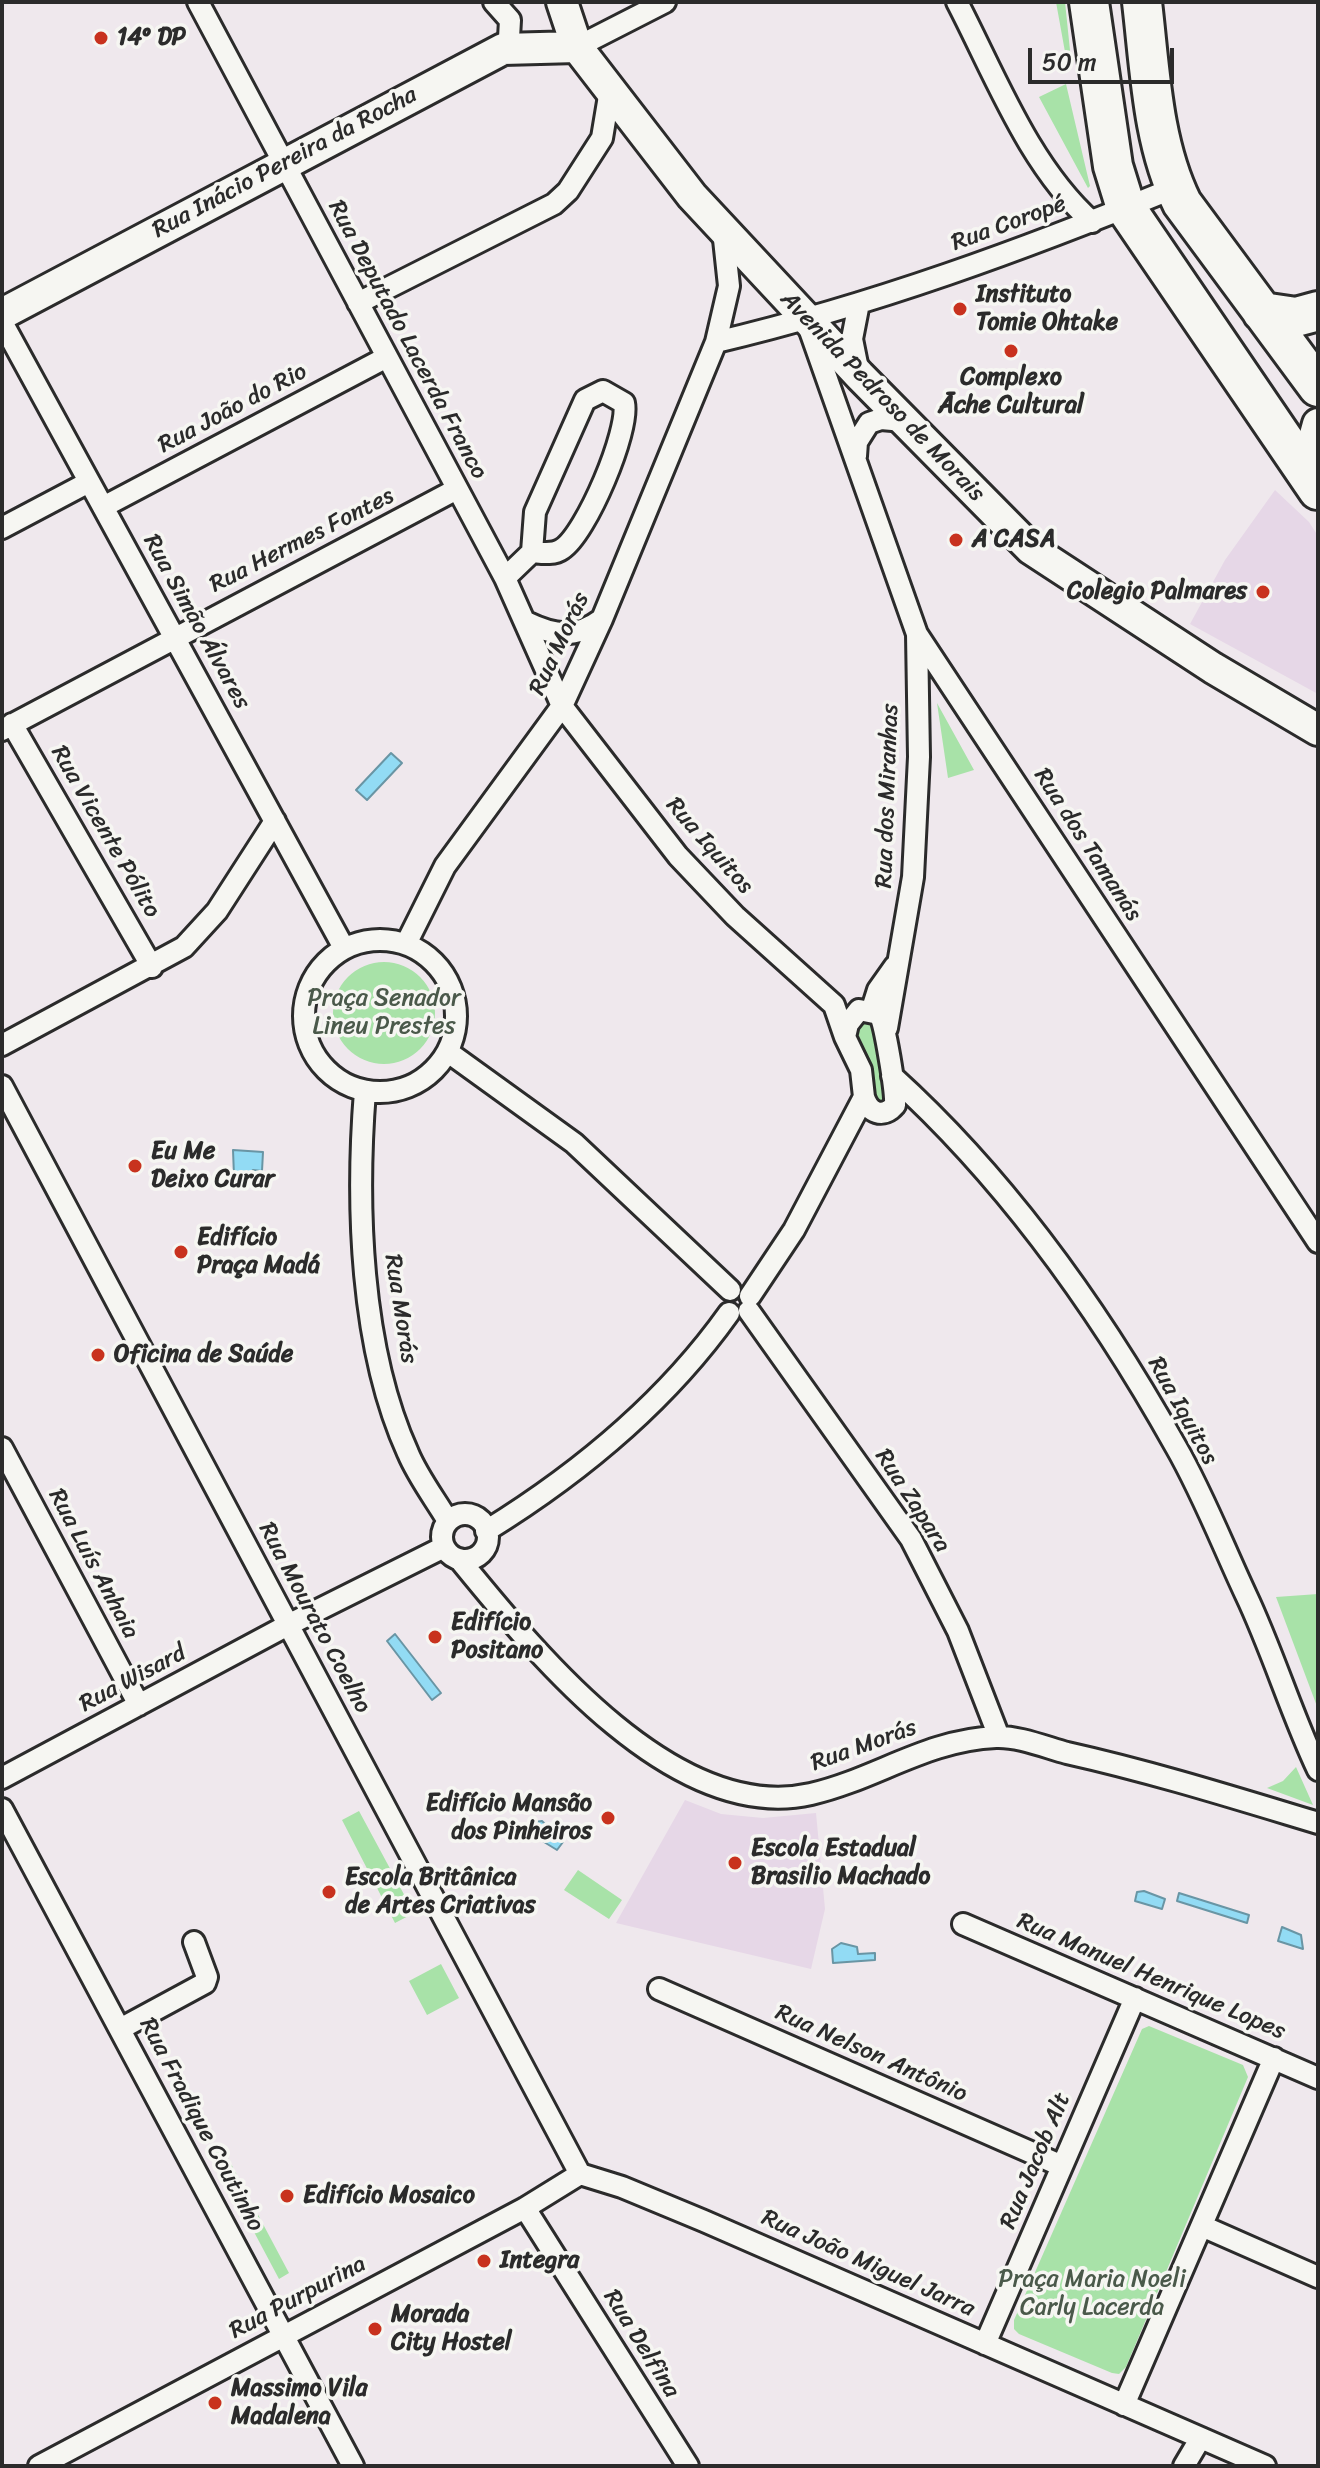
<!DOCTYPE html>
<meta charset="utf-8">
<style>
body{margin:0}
#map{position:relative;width:1320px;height:2468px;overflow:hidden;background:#efe8ed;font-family:Sriracha,sans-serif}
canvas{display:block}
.frame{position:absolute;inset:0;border:4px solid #2b2b2b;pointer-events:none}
.scale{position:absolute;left:1028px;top:48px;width:146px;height:36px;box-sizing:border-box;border:4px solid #2b2b2b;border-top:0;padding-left:10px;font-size:24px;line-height:28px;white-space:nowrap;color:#2b2b2b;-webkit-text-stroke:6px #f6f6f2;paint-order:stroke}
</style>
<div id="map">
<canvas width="1320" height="2468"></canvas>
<div class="frame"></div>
<div class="scale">50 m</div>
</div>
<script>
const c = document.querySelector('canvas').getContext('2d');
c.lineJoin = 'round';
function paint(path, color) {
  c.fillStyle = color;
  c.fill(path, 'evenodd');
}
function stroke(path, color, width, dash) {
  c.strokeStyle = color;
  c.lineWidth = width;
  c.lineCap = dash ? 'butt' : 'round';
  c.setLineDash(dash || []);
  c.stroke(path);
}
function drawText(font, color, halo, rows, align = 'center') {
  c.font = font + ' Sriracha,sans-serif';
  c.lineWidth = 7;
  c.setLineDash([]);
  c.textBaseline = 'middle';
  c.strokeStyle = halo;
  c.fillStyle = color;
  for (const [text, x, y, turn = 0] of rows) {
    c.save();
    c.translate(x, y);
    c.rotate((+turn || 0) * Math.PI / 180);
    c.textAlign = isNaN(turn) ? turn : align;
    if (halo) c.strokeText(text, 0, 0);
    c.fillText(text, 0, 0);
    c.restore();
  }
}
paint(new Path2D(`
 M1275 490 1309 522 1318 536V694L1190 624 1225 560Z
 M685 1800 721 1814 763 1818 816 1813 825 1909 811 1969 616 1923Z`), '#e6d7e7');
paint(new Path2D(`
 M1056 2H1065L1071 60 1067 63Z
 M1066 84 1090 186 1088 188 1039 97Z
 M937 703 974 770 948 778Z
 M333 1013a51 51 0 1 1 102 0a51 51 0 1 1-102 0Z
 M873 1019 880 1071 890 1104 874 1103 867 1063 857 1042 856 1020Z
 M1318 1594V1709L1276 1597Z
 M1296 1767 1313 1805 1267 1788 1283 1781Z
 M359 1811 414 1913 395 1923 342 1820Z
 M578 1870 622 1900 609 1919 564 1890Z
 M441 1964 459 1998 427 2015 409 1981Z
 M1149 2026 1243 2065 1248 2077 1126 2367 1119 2374 1112 2373 1019 2334 1014 2329V2320L1142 2029Z
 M221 2145 289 2273 279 2279 211 2151Z`), '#a8e2a8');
const water = new Path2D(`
 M391 753 402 763 367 800 356 790Z
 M233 1150 263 1152 262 1171 253 1170 247 1176H234Z
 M395 1634 441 1693 432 1700 387 1641Z
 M542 1821 563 1842 557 1850 531 1834 535 1822Z
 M1144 1891 1165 1899 1162 1909 1135 1901 1137 1892Z
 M1179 1893 1249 1915 1247 1923 1177 1901Z
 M1282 1927 1301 1935 1303 1949 1278 1941Z
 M841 1943 857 1947 858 1954 875 1953V1960L833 1963 832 1949Z`);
paint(water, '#92dbf4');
stroke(water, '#6995a4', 2);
const street = new Path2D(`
 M198 2 505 578 562 706 678 856 735 916 834 1005 845 1037
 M494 2 510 20 509 38 503 49
 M957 2C995 75 1029 166 1092 222
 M577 47 665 2
 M358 303 554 204 568 191 602 138 610 90
 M2 322 344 948
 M809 328 917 634 1318 1242
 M716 342C873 305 1025 249 1174 188
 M858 369 852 339 859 303
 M856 456 857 442 869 423 881 419 904 421
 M103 507 387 357
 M2 528 89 482
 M505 578 532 552 535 512 585 400 603 391 624 403C630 430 586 534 562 549 554 555 542 553 532 552
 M526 622C555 636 575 639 602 619
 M12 724 152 967
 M2 730 457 489
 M304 1016a76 76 0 1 1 152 0a76 76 0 1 1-152 0Z
 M406 944 445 866 562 706 602 619 716 342 729 286 723 230
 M872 1009 878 990 895 966
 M887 1028 913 877 919 757 917 634
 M2 1045 184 947 217 911 275 821
 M448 1052 574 1143 730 1290
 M892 1076C1008 1181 1100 1311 1176 1447 1203 1494 1223 1546 1246 1595 1273 1652 1291 1713 1318 1770
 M2 1086 580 2174
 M365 1091C356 1204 360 1348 408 1453 418 1477 435 1499 448 1521
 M750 1296 794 1230 864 1097 861 1070 845 1037 848 1024 859 1010 879 1014C885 1023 896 1092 895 1105 883 1119 869 1113 864 1097
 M749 1311 911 1539 958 1631 999 1737
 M2 1448 139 1705
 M442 1537a23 23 0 1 1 46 0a23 23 0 1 1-46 0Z
 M486 1531C580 1473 665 1403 729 1313
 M459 1559C535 1652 674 1825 811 1794 876 1779 926 1740 996 1737 1018 1736 1045 1747 1067 1753 1152 1772 1235 1798 1318 1823
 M2 1778 288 1625 444 1547
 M2 1809 353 2466
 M963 1924 1318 2078
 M659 1989 1062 2166
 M120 2029 205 1983 207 1977 194 1942
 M580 2174 622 2187 704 2221 1265 2466
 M525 2208 688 2466
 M1202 2226 1318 2277
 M985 2344 1135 1998
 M1124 2405 1274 2058
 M39 2466 525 2208 580 2174
 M1184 2466 1200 2439`);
const secondary = new Path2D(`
 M562 2 577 47 692 196 860 376 1031 549 1213 668 1318 730
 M2 314 503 49 577 47
 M1305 471 1318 424`);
const highway = new Path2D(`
 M1089 2 1113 166 1126 208 1318 490
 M1142 2C1150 69 1152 142 1182 203L1318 387
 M1262 312 1296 317 1318 311`);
stroke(street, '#2b2b2b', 26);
stroke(secondary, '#2b2b2b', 36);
stroke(highway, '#2b2b2b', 44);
stroke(street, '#f6f6f2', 20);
stroke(secondary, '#f6f6f2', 30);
stroke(highway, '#f6f6f2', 38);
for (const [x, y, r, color] of [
 [101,38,8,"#c8321e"],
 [960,309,8,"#c8321e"],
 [1011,351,8,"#c8321e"],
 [956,540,8,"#c8321e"],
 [1263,592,8,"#c8321e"],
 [135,1166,8,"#c8321e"],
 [181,1252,8,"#c8321e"],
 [98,1355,8,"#c8321e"],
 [435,1637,8,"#c8321e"],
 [608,1818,8,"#c8321e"],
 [735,1863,8,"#c8321e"],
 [329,1892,8,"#c8321e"],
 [287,2196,8,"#c8321e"],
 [484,2261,8,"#c8321e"],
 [375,2329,8,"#c8321e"],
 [215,2403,8,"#c8321e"]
]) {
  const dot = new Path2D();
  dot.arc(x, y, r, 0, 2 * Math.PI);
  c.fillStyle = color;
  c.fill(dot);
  stroke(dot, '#f6f6f2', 3);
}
drawText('bold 24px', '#2b2b2b', '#f6f6f2', [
 ["14º DP",117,38],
 ["Instituto",976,295],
 ["Tomie Ohtake",976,323],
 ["Complexo",1011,378,"center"],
 ["Āche Cultural",1011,406,"center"],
 ["A CASA",972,540],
 ["Colegio Palmares",1247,592,"right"],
 ["Eu Me",151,1152],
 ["Deixo Curar",151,1180],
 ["Edifício",197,1238],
 ["Praça Madá",197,1266],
 ["Oficina de Saúde",114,1355],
 ["Edifício",451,1623],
 ["Positano",451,1651],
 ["Edifício Mansão",592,1804,"right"],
 ["dos Pinheiros",592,1832,"right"],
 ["Escola Estadual",751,1849],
 ["Brasilio Machado",751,1877],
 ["Escola Britânica",345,1878],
 ["de Artes Criativas",345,1906],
 ["Edifício Mosaico",303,2196],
 ["Integra",500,2261],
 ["Morada",391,2315],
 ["City Hostel",391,2343],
 ["Massimo Vila",231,2389],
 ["Madalena",231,2417]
], 'left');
drawText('24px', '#2b2b2b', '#f6f6f2', [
 ["Rua Inácio Pereira da Rocha",285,163,-28],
 ["Rua Coropé",1009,224,-20],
 ["Rua Deputado Lacerda Franco",407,340,62],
 ["Avenida Pedroso de Morais",882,397,46],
 ["Rua João do Rio",233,409,-28],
 ["Rua Hermes Fontes",302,541,-27],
 ["Rua Simão Álvares",196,622,61],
 ["Rua Morás",560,644,-65],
 ["Rua dos Miranhas",888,796,-88],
 ["Rua Vicente Pólito",105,832,60],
 ["Rua dos Tamanás",1087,845,57],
 ["Rua Iquitos",709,846,49],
 ["Rua Morás",400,1309,81],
 ["Rua Iquitos",1182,1411,61],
 ["Rua Zapara",912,1501,57],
 ["Rua Luís Anhaia",93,1564,62],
 ["Rua Mourato Coelho",314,1618,62],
 ["Rua Wisard",133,1679,-28],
 ["Rua Morás",864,1746,-20],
 ["Rua Manuel Henrique Lopes",1151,1977,23],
 ["Rua Nelson Antônio",871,2054,24],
 ["Rua Fradique Coutinho",201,2125,62],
 ["Rua Jacob Alt",1036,2161,-67],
 ["Rua João Miguel Jarra",868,2264,24],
 ["Rua Purpurina",298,2298,-28],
 ["Rua Delfina",641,2344,58]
]);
drawText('24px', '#4a594a', '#f6f6f2', [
 ["Praça Senador",384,999],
 ["Lineu Prestes",384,1027],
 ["Praça Maria Noeli",1092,2280],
 ["Carly Lacerda",1092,2308]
]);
</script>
